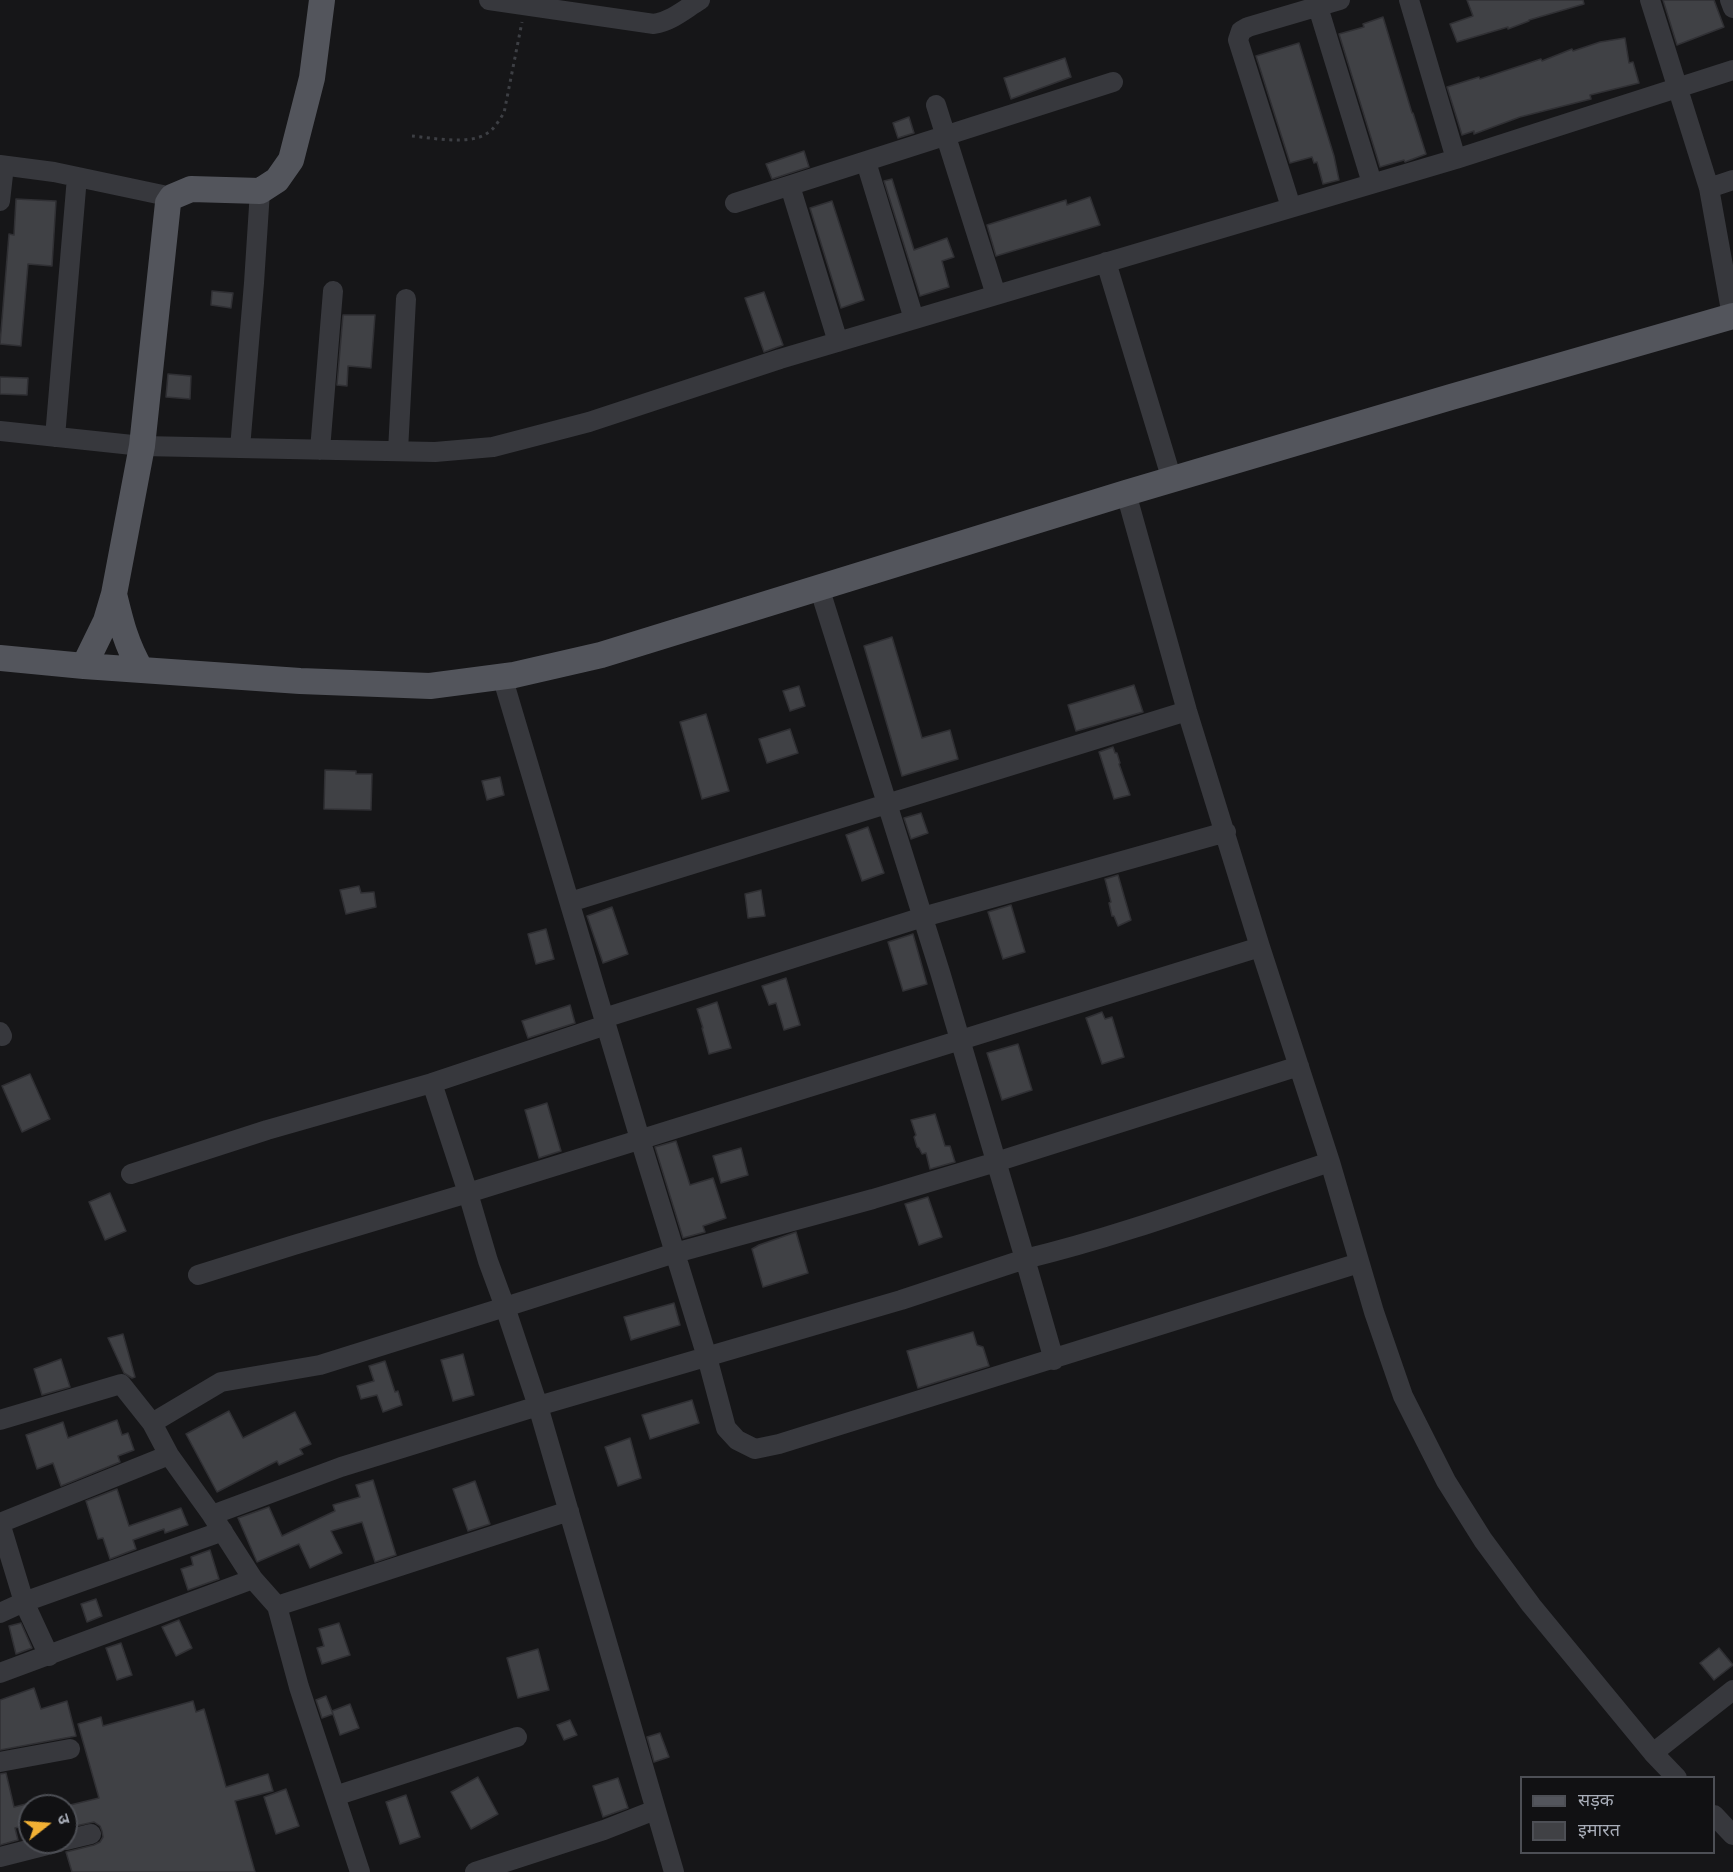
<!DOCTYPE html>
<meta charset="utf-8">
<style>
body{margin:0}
#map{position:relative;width:1733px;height:1872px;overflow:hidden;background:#161618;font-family:"Work Sans","Noto Sans Devanagari",sans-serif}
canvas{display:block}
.legend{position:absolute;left:1520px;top:1776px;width:195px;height:78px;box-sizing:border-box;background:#111113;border:2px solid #4d4f55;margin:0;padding:8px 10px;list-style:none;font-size:18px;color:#a8adb8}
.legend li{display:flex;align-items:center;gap:12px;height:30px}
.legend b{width:30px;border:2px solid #4d4f55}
.north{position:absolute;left:18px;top:1794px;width:60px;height:60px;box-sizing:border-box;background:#111113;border:2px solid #4d4f55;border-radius:50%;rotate:73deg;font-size:16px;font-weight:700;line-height:24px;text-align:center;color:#a8adb8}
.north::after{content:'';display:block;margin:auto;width:21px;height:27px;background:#f2b134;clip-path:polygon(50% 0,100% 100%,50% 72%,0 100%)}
</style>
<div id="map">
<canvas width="1733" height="1872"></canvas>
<ul class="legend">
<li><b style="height:8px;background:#53555c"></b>सड़क</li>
<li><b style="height:16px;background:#404145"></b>इमारत</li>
</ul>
<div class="north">उ</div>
</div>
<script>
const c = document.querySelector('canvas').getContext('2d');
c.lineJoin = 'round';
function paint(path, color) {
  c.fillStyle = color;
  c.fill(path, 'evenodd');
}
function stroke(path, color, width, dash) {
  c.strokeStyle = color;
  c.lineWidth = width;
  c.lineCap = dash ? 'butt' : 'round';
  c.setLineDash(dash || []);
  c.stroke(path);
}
const building = new Path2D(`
 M1467 0H1583L1584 4 1529 20V21L1508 29V27L1457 42 1450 24 1473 16Z
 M1663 0H1714L1724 27 1677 45Z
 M1383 17 1412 113H1413L1426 154 1405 162 1404 160 1380 167 1339 34 1364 27 1363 24Z
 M1625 38 1629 63 1633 62 1639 83 1590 95 1591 99 1520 117 1474 134V131L1462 135 1447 87 1479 77 1480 79 1541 59 1542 61 1572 49 1573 51 1600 42Z
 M1299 43 1334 156 1339 180 1323 184 1317 162 1314 163 1312 157 1290 163 1256 56Z
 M1065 58 1071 77 1011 99 1004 78Z
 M909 117 914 133 898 138 893 123Z
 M804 151 809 167 772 179 766 164Z
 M892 179 914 250 947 238 954 257 942 261 949 287 920 296 884 181Z
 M1090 197 1100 225 996 256 987 225 1066 200 1067 205Z
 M16 199 56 201 52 266 28 264 21 346 0 344 9 234 14 235Z
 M832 201 864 300 841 308 810 208Z
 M212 291 233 293 231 308 211 305Z
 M764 292 783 345 764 352 745 298Z
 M343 315H375L371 368 348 366 347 386 337 385Z
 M168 374 191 376 190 399 166 397Z
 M0 377 28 378 27 395 0 394Z
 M892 637 922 738 950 730 958 759 902 776 864 646Z
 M1134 685 1143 712 1076 731 1068 705Z
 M799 686 805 706 790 711 783 691Z
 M706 714 729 791 702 799 680 722Z
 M790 729 798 753 767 763 759 739Z
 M1113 747 1115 753H1117L1120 763 1119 764 1130 795 1114 799 1099 752Z
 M325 770 356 771V774H372L371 810 324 809Z
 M500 777 504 795 487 800 482 781Z
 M921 813 928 833 911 839 904 818Z
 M868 827 884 873 862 881 846 835Z
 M1118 875 1131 920 1118 926 1114 916H1112L1109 903 1111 902 1105 879Z
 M359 886 361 893 374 892 376 907 346 914 340 890Z
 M761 890 765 916 748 918 745 894Z
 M1011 905 1025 952 1003 959 988 912Z
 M612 907 628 954 603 963 587 916Z
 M546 929 554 959 536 964 528 934Z
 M913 934 927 984 903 991 888 942Z
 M786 978 800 1025 784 1030 776 1003 769 1005 762 986Z
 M717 1002 731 1048 709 1054 702 1028H703L697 1009Z
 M570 1005 575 1023 528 1038 522 1021Z
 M1102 1012 1105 1019 1112 1017 1124 1057 1102 1064 1086 1018Z
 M1018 1044 1032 1090 1002 1100 987 1053Z
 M30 1074 50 1119 22 1132 2 1086Z
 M547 1103 561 1151 539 1158 525 1110Z
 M935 1114 945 1146H950L955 1162 930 1169 926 1153 922 1154 919 1148 917 1147 914 1137 916 1135 911 1120Z
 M676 1141 690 1185 713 1178 726 1218 703 1226 705 1232 683 1238 655 1147Z
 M741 1148 748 1175 721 1183 713 1156Z
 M110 1193 126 1231 105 1240 89 1202Z
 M928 1197 942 1237 919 1245 905 1204Z
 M796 1232 808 1273 763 1287 752 1249 759 1245Z
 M674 1303 680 1325 631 1340 624 1317Z
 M973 1332 977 1345 983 1347 989 1366 918 1388 907 1351Z
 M123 1334 135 1377 132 1378 124 1373 108 1338Z
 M463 1354 474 1395 453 1401 441 1360Z
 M61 1359 70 1387 42 1395 34 1369Z
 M385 1361 395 1392 398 1391 402 1405 383 1412 377 1395 361 1399 357 1386 374 1381 369 1366Z
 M692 1400 699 1423 650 1439 642 1415Z
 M229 1411 243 1438 295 1412 311 1444 300 1449 303 1454 279 1465 277 1461 217 1492 186 1434Z
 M117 1420 122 1435 128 1433 134 1450 118 1456 120 1462 61 1486 53 1463 37 1469 26 1435 63 1422 68 1438Z
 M630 1438 641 1478 618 1486 605 1447Z
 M373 1480 396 1555 375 1562 362 1522 331 1531 342 1553 310 1568 299 1544 257 1562 238 1518 269 1507 282 1536 335 1511 333 1505 360 1497 356 1485Z
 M475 1481 490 1524 468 1531 453 1489Z
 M117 1489 129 1526 181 1508 188 1525 165 1533 164 1529 133 1540 136 1549 110 1559 103 1538 98 1539 86 1501Z
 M210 1550 219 1579 188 1590 181 1569 193 1565 191 1557Z
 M96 1599 102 1616 87 1622 81 1604Z
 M179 1620 192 1648 176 1656 162 1627Z
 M21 1623 32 1648 16 1654 9 1626Z
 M339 1623 350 1655 322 1664 317 1648 324 1646 319 1629Z
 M121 1643 132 1675 117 1680 106 1648Z
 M1719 1648 1733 1665 1714 1680 1700 1663Z
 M538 1649 549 1690 518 1698 507 1658Z
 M34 1688 41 1709 67 1701 76 1736 0 1750V1700Z
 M326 1696 333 1714 322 1718 316 1700Z
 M193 1701 196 1712 204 1709 226 1787 268 1774 273 1791 235 1801 255 1872H72L66 1852 94 1845 100 1842 103 1837 102 1831 100 1826 94 1822 66 1828V1806L99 1798 78 1724 101 1717 103 1726Z
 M350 1704 359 1728 340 1735 332 1711Z
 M570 1720 577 1735 564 1740 557 1725Z
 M660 1733 669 1757 654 1762 647 1737Z
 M6 1773 14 1807 30 1803V1824L15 1828 18 1840 0 1845V1774Z
 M478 1777 498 1814 471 1829 451 1792Z
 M618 1778 628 1808 603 1817 593 1786Z
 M286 1789 299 1826 276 1834 264 1797Z
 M406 1795 420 1837 400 1844 386 1802Z`);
paint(building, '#404145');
stroke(building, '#303034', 1.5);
stroke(new Path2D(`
 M412 136C432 138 469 145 486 134 494 130 499 120 504 113L522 22`), '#3d3f44', 3, [3, 4.5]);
stroke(new Path2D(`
 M489 0 654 24C672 21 685 9 700 0
 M1409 0 1456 159
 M1650 0 1709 188 1732 316
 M1730 0 1733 8
 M1318 7 1372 183
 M936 105 996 295
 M866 162 914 319
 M0 165 54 172 172 197
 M790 186 838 342
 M1709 188 1733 180
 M0 201 4 166
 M735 203 1113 82
 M1291 207 1238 40 1241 31 1248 27 1340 0
 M1106 262 1172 480
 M0 431 142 446 435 452 493 447 589 422 780 359 1456 159 1733 70
 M55 437 77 177
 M240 448 254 283 260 191
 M320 450 333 291
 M398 451 406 299
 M1126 493 1187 711 1260 947 1330 1162 1374 1312 1403 1396 1446 1481 1483 1540 1531 1605 1653 1753 1677 1778
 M502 676 640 1139 707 1357 726 1428 737 1440 755 1449 779 1444 1359 1263
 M570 902 1187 711
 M604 1018 923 917 1226 832
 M606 1025 432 1083 468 1193 1260 947
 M0 1032 2 1036
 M131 1174 267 1130 432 1083
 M198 1275 294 1245 468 1193 488 1261 505 1307 675 1253 873 1199 996 1162 1299 1066
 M1054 1360 1025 1259C1129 1234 1229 1195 1330 1162
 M0 1420 121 1384 152 1423 169 1455
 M152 1423 221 1382 320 1365 505 1307 538 1406 341 1467 212 1515 253 1579 277 1606
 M0 1613 24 1602 0 1523 169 1455 212 1515
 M49 1656 24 1602 223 1531
 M0 1673 253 1579
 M1653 1753 1733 1690
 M0 1762 70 1749
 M335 1796 517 1737
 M1714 1815 1733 1835
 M66 1840 91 1834
 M0 1857 59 1842
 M360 1872 299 1687 277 1606 569 1511
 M475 1872 604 1830 655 1810
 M674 1872 538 1406 901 1300 1025 1259 940 972 819 587`), '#37383d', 20);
stroke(new Path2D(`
 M114 594C121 623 126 644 141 670
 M0 658 84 666 300 681 430 686 514 675 601 655 1126 493 1451 397 1733 316
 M84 666 106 621 114 594 142 446 168 203 172 197 191 189 260 191 277 180 291 160 312 78 322 0`), '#53555c', 26);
</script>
